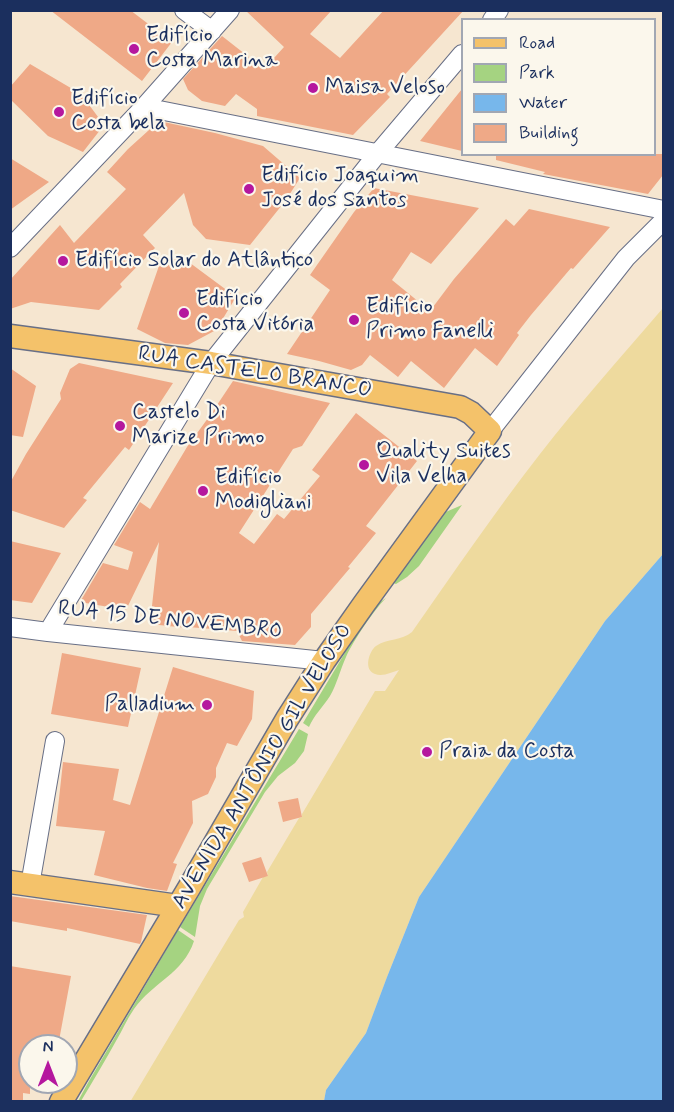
<!DOCTYPE html>
<meta charset="utf-8">
<style>
body{margin:0}
#map{position:relative;width:674px;height:1112px;overflow:hidden;background:#f6e6d0;font-family:Mynerve,sans-serif}
canvas{display:block}
.frame{position:absolute;inset:0;border:12px solid #1b2f5e;pointer-events:none}
.legend{position:absolute;left:461px;top:18px;width:195px;height:138px;box-sizing:border-box;background:#fbf7ec;border:2px solid #a1a7b3;margin:0;padding:8px 10px;list-style:none;font-size:18px;color:#1b2f5e}
.legend li{display:flex;align-items:center;gap:12px;height:30px}
.legend b{width:30px;border:2px solid #a1a7b3}
.north{position:absolute;left:18px;top:1034px;width:60px;height:60px;box-sizing:border-box;background:#fbf7ec;border:2px solid #a1a7b3;border-radius:50%;rotate:0deg;font-size:16px;font-weight:700;line-height:24px;text-align:center;color:#1b2f5e}
.north::after{content:'';display:block;margin:auto;width:21px;height:27px;background:#b5179e;clip-path:polygon(50% 0,100% 100%,50% 72%,0 100%)}
</style>
<div id="map">
<canvas width="674" height="1112"></canvas>
<div class="frame"></div>
<ul class="legend">
<li><b style="height:8px;background:#f4c26a"></b>Road</li>
<li><b style="height:16px;background:#a5d381"></b>Park</li>
<li><b style="height:16px;background:#77b7eb"></b>Water</li>
<li><b style="height:16px;background:#efa987"></b>Building</li>
</ul>
<div class="north">N</div>
</div>
<script>
const c = document.querySelector('canvas').getContext('2d');
c.lineJoin = 'round';
function paint(path, color) {
  c.fillStyle = color;
  c.fill(path, 'evenodd');
}
function stroke(path, color, width, dash) {
  c.strokeStyle = color;
  c.lineWidth = width;
  c.lineCap = dash ? 'butt' : 'round';
  c.setLineDash(dash || []);
  c.stroke(path);
}
function drawText(font, color, halo, rows, align = 'center') {
  c.font = font + ' Mynerve,sans-serif';
  c.lineWidth = 4.5;
  c.setLineDash([]);
  c.textBaseline = 'middle';
  c.strokeStyle = halo;
  c.fillStyle = color;
  for (const [text, x, y, turn = 0] of rows) {
    c.save();
    c.translate(x, y);
    c.rotate((+turn || 0) * Math.PI / 180);
    c.textAlign = isNaN(turn) ? turn : align;
    if (halo) c.strokeText(text, 0, 0);
    c.fillText(text, 0, 0);
    c.restore();
  }
}
paint(new Path2D(`
 M462 505 419 566 407 577 396 584 393 583 441 514Z
 M386 598C374 610 353 641 346 657 340 670 337 684 330 696 323 707 314 715 309 727L303 723 346 651 376 605Z
 M299 729 308 734 304 751 295 763 278 776 265 792 207 889 200 906 195 937 180 927Z
 M178 930 194 941C183 974 153 982 134 1009 127 1019 122 1031 116 1041 105 1061 93 1081 81 1101H78L89 1081Z`), '#a5d381');
paint(new Path2D(`
 M663 308V554L605 621 419 897 387 977 366 1033 326 1090 324 1101 130 1102 239 920 244 917 243 912 263 877 268 876 267 872 299 818 302 817V814L375 691H385L399 670C392 672 383 677 375 674 363 670 369 651 376 646 387 638 402 641 412 632 454 572 495 512 540 454 579 404 622 356 663 308Z`), '#eeda9e');
paint(new Path2D(`
 M663 554V1101H324L326 1090 366 1033 387 977 419 897 605 621Z`), '#77b7eb');
paint(new Path2D(`
 M50 10H130L172 42 142 81Z
 M245 10H332L310 34 340 58 384 10H464L387 94 390 97 353 135 257 116V109L236 94 225 106 202 101 188 90 183 79 222 36 264 69 284 47Z
 M30 64 81 94 104 125 83 152 48 136 10 99V87Z
 M462 89V151L420 141Z
 M159 121 215 133 263 146 300 178 286 200 250 245 206 239 193 225 184 193 143 235 155 248 120 284 122 287 99 310 31 302 10 309V280L60 225 74 243 126 189 107 172 128 149Z
 M496 154H663V175L648 194 543 174 545 172 496 160Z
 M10 158 49 182 10 210Z
 M374 188 479 208 431 264 411 252 392 280 430 311 454 279 506 219 514 226 529 209 610 227 573 269 571 268 531 315 517 333 519 335 497 366 475 348 444 388 411 361 398 377 370 355 362 365 351 370 319 361 287 354 330 290 310 275 354 212Z
 M182 257 236 297 216 330 188 345 165 343 137 329 160 263Z
 M79 363 173 383 129 450 125 447 83 498 87 500 64 528 10 510V483L26 454 61 399 60 393 70 369Z
 M10 368 36 386 23 437 10 435Z
 M233 381 330 403 302 446 293 449 239 533 254 544 277 514 284 519 320 476 312 470 356 413 417 461 366 526 376 533 348 567 350 568 311 614V627L295 645 242 641 237 631 188 627 187 628 150 624 159 542 126 610 80 602 103 563 128 570 133 552 114 545 140 502 150 509 187 447 211 414Z
 M10 541 61 553 32 603 10 600Z
 M62 653 141 668 128 727 51 714Z
 M173 667 254 691 252 719 237 746 227 743 216 768V777L208 794 192 801 193 823 173 863 177 864 167 891 147 888 94 875 105 831 56 826 63 762 119 769 113 800 130 805Z
 M298 798 302 817 283 822 278 802Z
 M261 857 268 876 249 882 242 863Z
 M10 896 147 915 141 942 140 944 67 928V931L10 921Z
 M10 966 71 976 58 1046H30V1094L23 1093V1101H10Z`), '#efa987');
const minor = new Path2D(`
 M184 10 212 31
 M492 20 499 10
 M144 107 664 210
 M10 248 144 107 230 10
 M490 431 626 258 664 220
 M10 627 48 632 324 661
 M48 632 211 363 378 153 462 54
 M30 885 55 741`);
const major = new Path2D(`
 M10 336 211 363 460 407 471 413 490 431 364 604 324 661 287 719 189 888 61 1102
 M10 882 178 906`);
stroke(minor, '#686f86', 20);
stroke(major, '#686f86', 25);
stroke(minor, '#fff', 18);
stroke(major, '#f4c26a', 22);
for (const [x, y, r, color] of [
 [134,49,6,"#b5179e"],
 [313,88,6,"#b5179e"],
 [59,112,6,"#b5179e"],
 [249,189,6,"#b5179e"],
 [63,261,6,"#b5179e"],
 [184,313,6,"#b5179e"],
 [354,320,6,"#b5179e"],
 [120,426,6,"#b5179e"],
 [364,465,6,"#b5179e"],
 [203,491,6,"#b5179e"],
 [207,705,6,"#b5179e"],
 [427,752,6,"#b5179e"]
]) {
  const dot = new Path2D();
  dot.arc(x, y, r, 0, 2 * Math.PI);
  c.fillStyle = color;
  c.fill(dot);
  stroke(dot, '#fbf7ec', 2);
}
drawText('22px', '#1b2f5e', '#fbf7ec', [
 ["Edifício",146,36],
 ["Costa Marina",146,61],
 ["Maisa Veloso",325,88],
 ["Edifício",71,99],
 ["Costa bela",71,124],
 ["Edifício Joaquim",261,176],
 ["José dos Santos",261,201],
 ["Edifício Solar do Atlântico",75,261],
 ["Edifício",196,300],
 ["Costa Vitória",196,325],
 ["Edifício",366,307],
 ["Primo Fanelli",366,332],
 ["Castelo Di",132,413],
 ["Marize Primo",132,438],
 ["Quality Suites",376,452],
 ["Vila Velha",376,477],
 ["Edifício",215,478],
 ["Modigliani",215,503],
 ["Palladium",195,705,"right"],
 ["Praia da Costa",439,752]
], 'left');
drawText('22px', '#1b2f5e', '#fbf7ec', [
 ["RUA CASTELO BRANCO",255,373,9],
 ["RUA 15 DE NOVEMBRO",170,621,6],
 ["AVENIDA ANTÔNIO GIL VELOSO",263,767,-59]
]);
</script>
